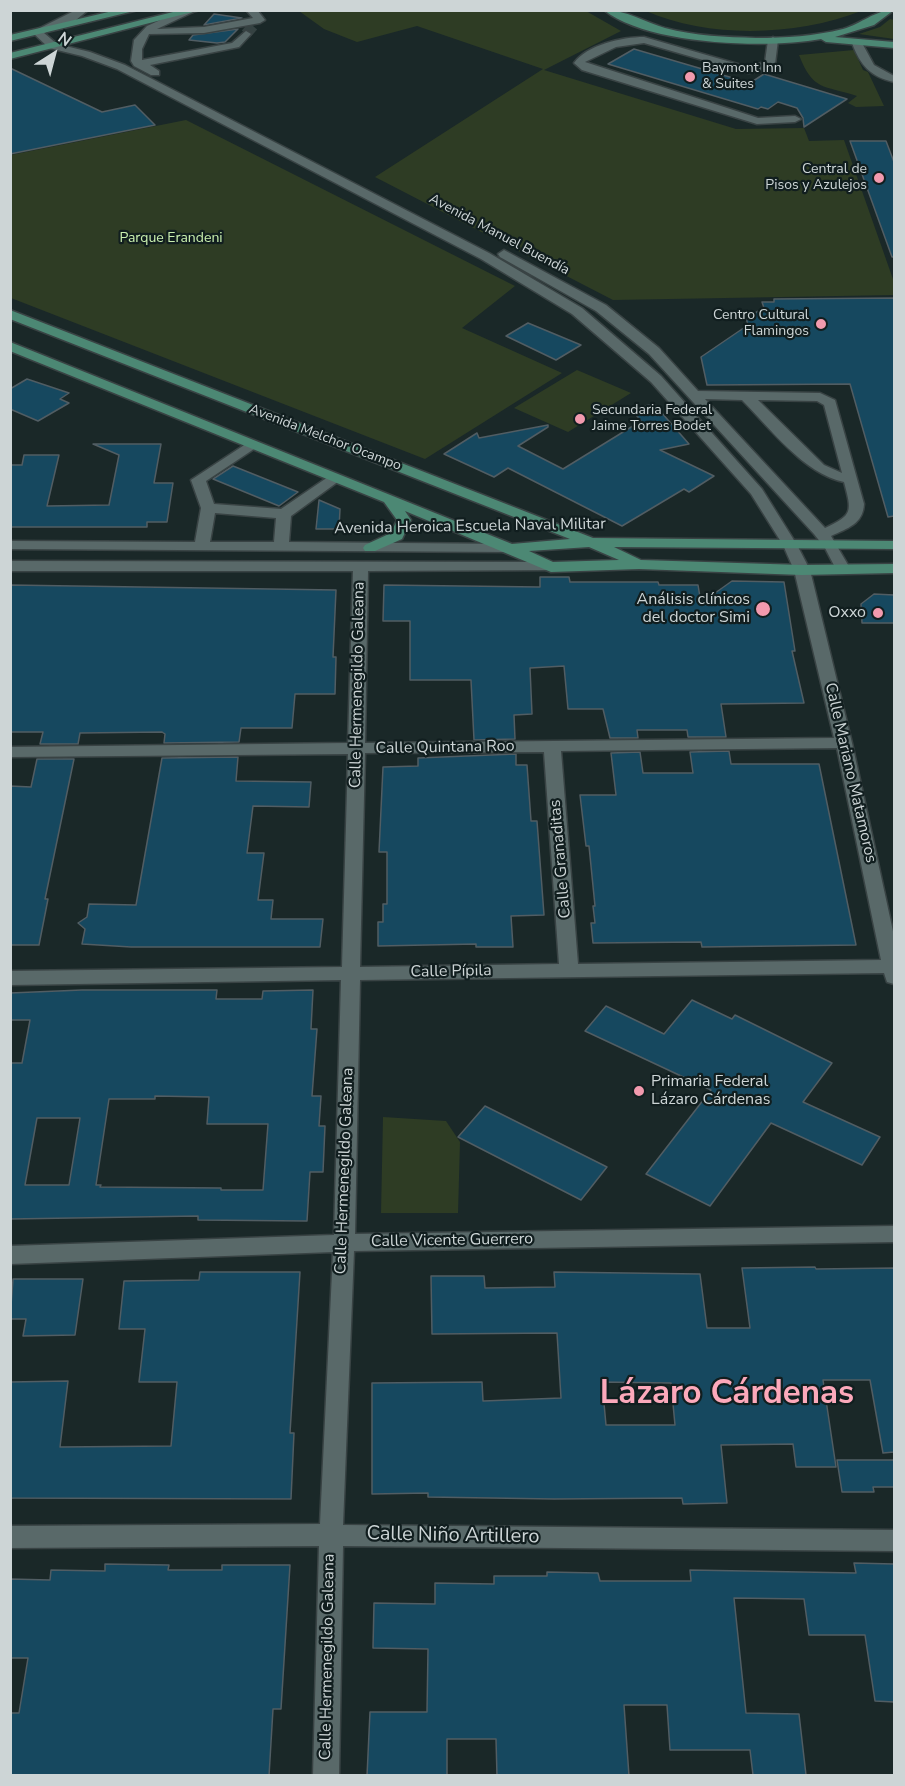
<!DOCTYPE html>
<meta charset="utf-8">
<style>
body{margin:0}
#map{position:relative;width:905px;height:1786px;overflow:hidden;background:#1a2828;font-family:"Nunito Sans",sans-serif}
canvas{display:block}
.frame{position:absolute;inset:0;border:12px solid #cdd5d6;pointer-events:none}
.north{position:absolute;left:24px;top:24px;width:60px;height:60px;-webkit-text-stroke:4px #111e1f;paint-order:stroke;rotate:36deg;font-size:16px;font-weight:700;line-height:24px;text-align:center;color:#cdd5d6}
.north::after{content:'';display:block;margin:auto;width:21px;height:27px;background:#cdd5d6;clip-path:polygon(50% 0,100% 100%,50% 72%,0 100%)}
</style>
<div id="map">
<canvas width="905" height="1786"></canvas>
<div class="frame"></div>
<div class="north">N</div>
</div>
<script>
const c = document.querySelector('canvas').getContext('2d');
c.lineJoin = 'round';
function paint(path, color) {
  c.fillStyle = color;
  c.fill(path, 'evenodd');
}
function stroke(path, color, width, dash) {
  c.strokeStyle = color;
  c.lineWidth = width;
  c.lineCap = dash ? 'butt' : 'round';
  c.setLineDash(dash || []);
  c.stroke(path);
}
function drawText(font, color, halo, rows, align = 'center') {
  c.font = font + ' "Nunito Sans",sans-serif';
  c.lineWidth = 4.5;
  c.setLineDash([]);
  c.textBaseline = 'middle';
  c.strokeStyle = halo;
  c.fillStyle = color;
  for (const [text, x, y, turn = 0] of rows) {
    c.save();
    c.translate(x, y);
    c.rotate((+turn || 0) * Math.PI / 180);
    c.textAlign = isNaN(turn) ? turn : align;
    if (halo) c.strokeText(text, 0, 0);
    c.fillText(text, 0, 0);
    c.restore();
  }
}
paint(new Path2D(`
 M299 11H586L621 31 544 70 736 129 804 128 809 141 844 140 894 282V295L613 300 375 177 543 69 417 26 357 42 324 29Z
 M646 11H861C798 36 709 39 646 11Z
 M890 19 894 20V39L859 34 880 27Z
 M854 50 863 70 868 72 884 106 856 107 848 103 857 96C823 85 813 91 799 55Z
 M186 120 515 286 462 328 562 373 425 459 11 298V155Z
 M577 370 631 393 568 432 514 408Z
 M383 1117 446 1121 460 1142 458 1213H381Z`), '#2e3c24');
const building = new Path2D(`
 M214 14 242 18 204 25Z
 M238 29 225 42 217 43 189 40 193 35Z
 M634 49 750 83 764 74 847 99 804 127 803 118 797 108 778 102 768 109 761 107 758 109 608 64Z
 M10 68 102 112 135 105 155 125 10 154Z
 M850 141H886L894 162V257H892Z
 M894 298V516L888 517 850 384 707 385 701 357 748 325 746 318 764 308 762 302H774V299Z
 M528 323 581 345 556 360 506 336Z
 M27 379 69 393 60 399 69 403 38 421 10 409V389Z
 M654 404 689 444 660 450 714 476 689 492 684 489 622 526 508 468 494 477 444 454 477 433 479 438 548 425V427L518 446 563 469 641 421 631 409Z
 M93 444H161L154 483H173L167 522H147V527H10V465H22L24 455H59L47 506 109 505 119 455Z
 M233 466 298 492 279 506 213 479Z
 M319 500 340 509 339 529H316Z
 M540 577H569L570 582H658L659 585H698L701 603 732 581 784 582 795 651H792L804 703 721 704 726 737H688L687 730H637L638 738H610L603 709H568L564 666 530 668 532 714 514 715 515 739 474 740 471 680H410V621H383L384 585 540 587Z
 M10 585 336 590 333 657H336L335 694H295L292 728H241L239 742 164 743 165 734 162 732 80 733 78 744H40L43 732H10Z
 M874 594 894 595V623H862L861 604Z
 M729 751 731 764H819L856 945 702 947 701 942 593 943 591 923H595L593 906H595L589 846H586L580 795H616L611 753 640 752 643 773H693L690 752Z
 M516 754V765H527L531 821H537L544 915 511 916 513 947H476V944L378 946V922H383V904H387V852H379L383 767 418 766V758Z
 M238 757 236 781 311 782 309 807 253 806 247 853H264L258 900H273L271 919H323L320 947H131L82 944 85 929 78 923 87 917 89 904 136 905 162 758Z
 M37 759H74L45 899H48L39 945H10V786L31 787Z
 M82 990H217L216 999H262L263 991 313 990 311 1029H317L312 1096H321L319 1126H325L323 1172H310L307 1221 198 1220V1216L10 1219V1063H22L30 1020H10V993ZM155 1096 209 1097 207 1124H268L263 1190H221V1188L100 1187 101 1185H96L109 1099H155ZM37 1118H80L69 1185H25Z
 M692 1000 732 1019 735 1015 832 1063 803 1102 880 1137 862 1165 771 1123 710 1206 646 1174 711 1090 585 1031 606 1006 664 1034Z
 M485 1106 607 1167 581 1200 458 1137Z
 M815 1267 816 1269 894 1268V1452L883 1453 870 1380H823L836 1467H796L793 1444 721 1445 727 1503 683 1504 682 1498 554 1499 428 1497V1493L372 1494V1383L482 1382 483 1401 561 1398 557 1333 432 1334 431 1276H484L485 1288 555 1287 554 1272 700 1274 707 1328H750L742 1268ZM602 1382 671 1383 675 1425H606Z
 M200 1272H300L290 1433H294L291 1499 10 1498V1382L68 1381 60 1447 171 1446 177 1382H139L145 1329H119L124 1281 199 1280Z
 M13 1279H83L75 1335 23 1336 26 1319H10Z
 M837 1460H894V1487H873L874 1492H842Z
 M854 1563 894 1564V1702L875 1701 865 1635H809L804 1599 734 1598 746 1713 799 1714 806 1775H753L750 1750H670L667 1705H624L629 1776H497L496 1739H447V1776H367L370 1712H427L428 1649 373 1648 374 1603 435 1604V1583L494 1584V1576H547V1572L598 1573 600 1581H691L690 1570 856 1573Z
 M105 1564 169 1565 168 1570H222V1565H290L281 1709H273L269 1776H10V1713H19L28 1658H10V1579L50 1580 51 1570 105 1571Z`);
paint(building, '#16485f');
stroke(building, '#515d63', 1.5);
stroke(new Path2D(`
 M246 34 253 26`), '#354242', 11, [11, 6]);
const minor = new Path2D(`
 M76 10H88L76 20 44 33 57 44 90 52 125 65 489 253 582 308 661 376 762 489 797 545 810 570 852 743 894 936V984L887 982 884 973 360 980 355 1234 894 1226V1242L354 1251 343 1525 894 1530V1551L343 1546 339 1776H313L319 1546 10 1548V1526L320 1524 333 1252 10 1264V1246L334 1235 341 980 10 985V971L342 967 348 754 10 757V747L348 743 353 571H10V561L551 562 559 567 556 570 368 571 365 743 834 738 794 570 783 545 751 494 651 382 572 314 481 259 117 69 82 56 49 48 32 32ZM837 748 881 960 578 964 561 751ZM544 752 559 964 360 967 365 753Z
 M183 10 193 12 157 29 204 27 253 18 246 10H257L265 20 260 23 204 33 149 34 142 49V60L232 43 246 31 251 34 239 47 150 65 159 71V75H151L134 66 131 61 134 40 147 26Z
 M644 37 748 67 765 62 768 40 773 37 778 40 775 64 765 71 748 73 644 43 616 47 585 62 758 118 795 116 801 119 795 122 757 124 582 70 574 63C587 45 622 37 644 37Z
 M857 40 862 43 874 65 894 76V82C871 77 860 65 852 43Z
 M504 250 606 305 659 348 698 391 820 393 835 400 864 504C863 524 848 528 831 536L851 570 848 573H838L825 548 814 534 649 354 596 311 500 257 498 254ZM705 399 742 400C770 428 804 474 844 482 852 512 853 515 825 528ZM758 400 817 401 824 405 842 473 824 465Z
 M252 440 259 444 257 447 206 481 214 504 281 509 331 475 336 474 343 478 291 516 289 542 510 544 517 548 510 552 10 549V541L195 542 201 508 191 480ZM215 513 276 518 274 542H210Z`);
const major = new Path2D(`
 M117 10H138L10 41V35Z
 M181 10H200L10 59V53Z
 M604 10C626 10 645 22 665 28 695 36 726 37 756 38 785 38 815 36 843 29 861 24 875 10 894 10L874 25 835 37 894 42V48L826 42 821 39C768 49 647 45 604 10Z
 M10 310 593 538 894 541V549L614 547 641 560 802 565 894 564V573L802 575 639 569 551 572 405 511 411 520 402 539 375 551H365L363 548 365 545 391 533 397 520 384 502 10 351V342L512 544 570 539 10 319ZM589 547 619 560 553 562 529 551Z`);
stroke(minor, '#394344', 3);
stroke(major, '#394344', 3);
paint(minor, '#596969');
paint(major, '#4c8874');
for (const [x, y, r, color] of [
 [690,77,6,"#f29aae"],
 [879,178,6,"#f29aae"],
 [821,324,6,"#f29aae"],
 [580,419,6,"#f29aae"],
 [763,609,8,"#f29aae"],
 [878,613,6,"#f29aae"],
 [639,1091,6,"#f29aae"]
]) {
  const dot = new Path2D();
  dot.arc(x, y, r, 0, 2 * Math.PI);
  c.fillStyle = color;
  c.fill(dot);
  stroke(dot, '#111e1f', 2);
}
drawText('14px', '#cdd5d6', '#111e1f', [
 ["Baymont Inn",702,69],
 ["& Suites",702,85],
 ["Central de",867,170,"right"],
 ["Pisos y Azulejos",867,186,"right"],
 ["Centro Cultural",809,316,"right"],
 ["Flamingos",809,332,"right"],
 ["Secundaria Federal",592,411],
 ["Jaime Torres Bodet",592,427]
], 'left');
drawText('14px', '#cdd5d6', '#111e1f', [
 ["Avenida Manuel Buendía",499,235,28],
 ["Avenida Melchor Ocampo",325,438,21]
]);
drawText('14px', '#c9efae', '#111e1f', [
 ["Parque Erandeni",171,239]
]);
drawText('16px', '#cdd5d6', '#111e1f', [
 ["Avenida Heroica Escuela Naval Militar",470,527,-1],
 ["Calle Hermenegildo Galeana",358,685,-89],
 ["Calle Quintana Roo",445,748,-1],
 ["Calle Mariano Matamoros",850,773,77],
 ["Calle Granaditas",561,859,-95],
 ["Calle Pípila",451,972,-1],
 ["Calle Hermenegildo Galeana",345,1171,-88],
 ["Calle Vicente Guerrero",452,1241,-1],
 ["Calle Hermenegildo Galeana",328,1657,-89]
]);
drawText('16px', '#cdd5d6', '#111e1f', [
 ["Análisis clínicos",750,600],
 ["del doctor Simi",750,618],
 ["Oxxo",866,613],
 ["Primaria Federal",651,1082,"left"],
 ["Lázaro Cárdenas",651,1100,"left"]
], 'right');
drawText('20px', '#cdd5d6', '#111e1f', [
 ["Calle Niño Artillero",453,1536,1]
]);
drawText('bold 33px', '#fca9bb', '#111e1f', [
 ["Lázaro Cárdenas",727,1395]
]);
</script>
